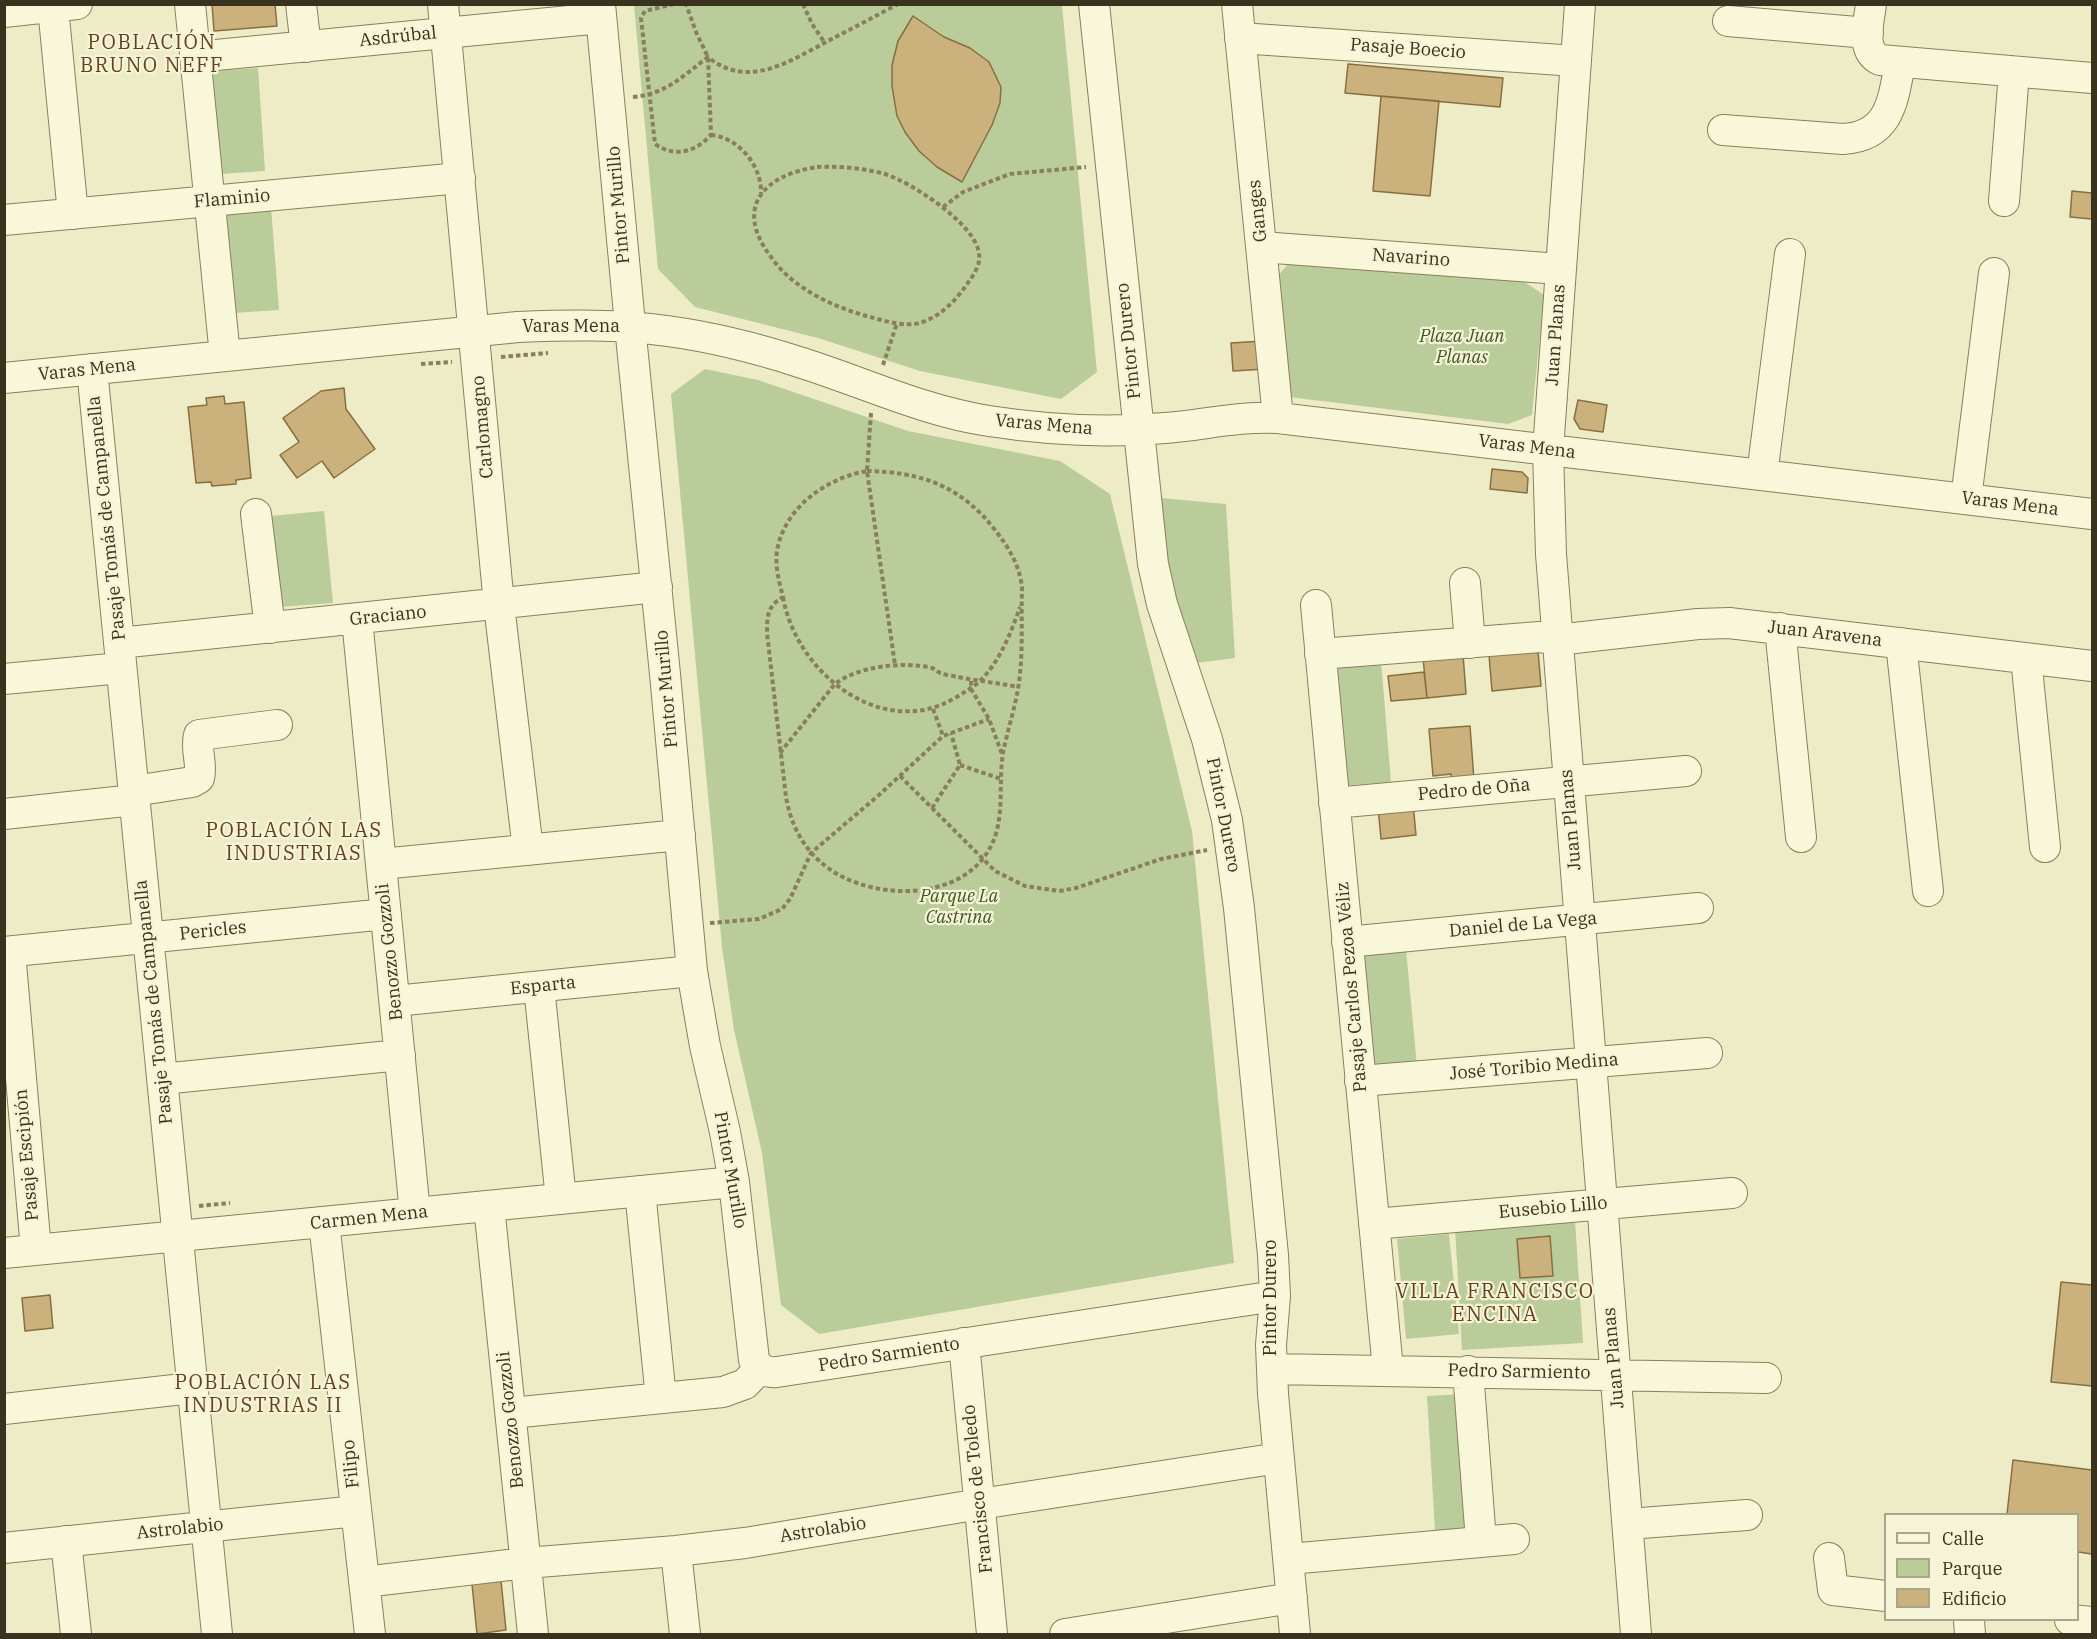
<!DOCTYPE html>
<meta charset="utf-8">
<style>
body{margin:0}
#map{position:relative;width:2097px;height:1639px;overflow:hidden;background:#eeecc6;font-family:"IBM Plex Serif",serif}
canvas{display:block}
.frame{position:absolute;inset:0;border:6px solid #39321f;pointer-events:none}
.legend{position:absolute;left:1884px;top:1513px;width:195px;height:108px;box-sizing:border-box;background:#f5f4d6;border:2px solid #aaa68d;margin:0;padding:8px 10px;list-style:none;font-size:18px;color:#39321f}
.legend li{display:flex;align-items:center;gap:12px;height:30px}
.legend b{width:30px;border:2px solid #aaa68d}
</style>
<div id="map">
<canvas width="2097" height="1639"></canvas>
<div class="frame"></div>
<ul class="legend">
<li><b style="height:8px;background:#f9f7d9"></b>Calle</li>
<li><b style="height:16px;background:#bacc9a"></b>Parque</li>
<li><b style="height:16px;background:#cbb17c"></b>Edificio</li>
</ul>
</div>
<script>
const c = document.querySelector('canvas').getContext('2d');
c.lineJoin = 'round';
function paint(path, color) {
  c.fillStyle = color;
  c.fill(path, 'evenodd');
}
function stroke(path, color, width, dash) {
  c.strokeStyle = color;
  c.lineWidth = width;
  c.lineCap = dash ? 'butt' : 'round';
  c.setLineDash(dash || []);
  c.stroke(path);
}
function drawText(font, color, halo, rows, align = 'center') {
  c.font = font + ' "IBM Plex Serif",serif';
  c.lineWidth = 4.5;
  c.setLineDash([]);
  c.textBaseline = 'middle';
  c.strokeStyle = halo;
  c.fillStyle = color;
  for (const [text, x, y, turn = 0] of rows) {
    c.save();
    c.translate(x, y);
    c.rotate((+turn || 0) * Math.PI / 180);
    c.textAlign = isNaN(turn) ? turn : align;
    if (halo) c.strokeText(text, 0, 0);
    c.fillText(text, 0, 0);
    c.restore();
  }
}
paint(new Path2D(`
 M634 5H1062L1097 372 1061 399 920 371 818 338 695 307 658 269Z
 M258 68 265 171 220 174 212 71Z
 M271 207 279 310 234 313 226 210Z
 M1288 264 1523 281 1544 295 1532 415 1508 424 1289 397 1277 277Z
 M705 369 758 380 908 431 1060 461 1110 494 1192 831 1234 1263 819 1334 781 1305 762 1153 734 1030 722 947 671 394Z
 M1161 498 1226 504 1235 658 1196 663 1166 570Z
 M324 511 333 603 279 607 270 516Z
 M1381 661 1391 782 1340 786 1330 666Z
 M1406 949 1417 1067 1370 1071 1359 953Z
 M1575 1220 1583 1343 1462 1350 1455 1228Z
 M1449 1234 1459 1334 1406 1339 1397 1239Z
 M1463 1394 1472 1528 1435 1530 1427 1396Z`), '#bacc9a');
const building = new Path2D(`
 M212 4H275L277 26 214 31Z
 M913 16 944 37 970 48 989 62 1001 87 1000 103 992 125 962 182 937 167 919 151 905 132 897 116 892 86V65L898 41Z
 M1348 64 1503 78 1500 107 1345 93Z
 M1381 96 1439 101 1430 196 1373 191Z
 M2072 191 2092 193V219L2070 217Z
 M1263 341 1265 369 1233 371 1231 343Z
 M344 388 346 409 375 449 334 478 322 461 297 478 280 455 299 442 283 418 321 391Z
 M224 396 225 404 244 402 251 478 236 480V484L212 486 211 482 196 483 188 407 207 405 206 398Z
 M1578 400 1607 405 1603 432 1580 429 1574 419Z
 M1492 469 1522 472 1528 478 1527 493 1490 489Z
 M1538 651 1541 686 1492 691 1489 655Z
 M1463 654 1466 694 1427 698 1423 658Z
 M1424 672 1427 698 1391 701 1388 676Z
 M1470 726 1474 780 1451 782V774L1433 776 1429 729Z
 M1413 803 1416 835 1381 839 1378 807Z
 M1550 1236 1553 1276 1520 1278 1517 1239Z
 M2061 1282 2092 1285V1386L2051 1382Z
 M50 1295 53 1328 25 1331 22 1298Z
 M2013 1460 2092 1470V1554L2078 1552V1514H2007Z
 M501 1581 506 1630 477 1634 472 1584Z`);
paint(building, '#cbb17c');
stroke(building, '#886f42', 1.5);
const minor = new Path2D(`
 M190 4 225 356
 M301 4 306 47
 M443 4 499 605 528 850
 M600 4 632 346 665 674 692 971 705 1046 725 1132 734 1182 754 1360C759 1369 766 1373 777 1372L1275 1296
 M1094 4 1153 564 1162 604 1207 739 1227 820 1239 908 1273 1255 1275 1296 1271 1345 1273 1394 1295 1634
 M1237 4 1278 418
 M1580 4 1548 450 1551 554 1636 1634
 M1871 4C1869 23 1860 50 1880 60L2092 78
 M53 7 73 214
 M4 12 77 4
 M1728 21 1868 33
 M1240 38 1576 61
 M195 57 601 18
 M1723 130 1843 139C1890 136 1893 101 1900 63
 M2004 201 2014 72
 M4 220 460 178
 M1261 247 1560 269
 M92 369 217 1634
 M4 378 518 327C568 325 618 324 667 331 712 337 756 348 799 362 863 382 923 411 989 421 1047 430 1107 433 1165 428 1203 425 1239 416 1278 418L2092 514
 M1762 475 1790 254
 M1966 499 1994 273
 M256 514 270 628
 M1465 583 1470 643
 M1316 605 1388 1370
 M357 619 415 1213
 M1780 628 1801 837
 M119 643 657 587
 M1901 643 1928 891
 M1320 654 1540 637 1557 640 1698 624 1729 623 2092 666
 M2026 658 2045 847
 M4 679 121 668
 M134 791 192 782 199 778C203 764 195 750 199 735L277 725
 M1334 803 1686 771
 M4 814 134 800
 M381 864 680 835
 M1347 942 1698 908
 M4 952 386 914
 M10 952 36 1250
 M539 987 561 1199
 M395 1001 692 971
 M162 1079 400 1055
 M1360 1081 1707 1053
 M640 1191 661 1398
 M489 1206 533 1634
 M324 1222 370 1634
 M1374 1224 1732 1193
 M4 1253 734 1182
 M964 1343 992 1634
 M1272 1369 1766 1378
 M1468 1371 1481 1541
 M4 1409 192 1388
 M511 1413 723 1392 745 1384 760 1368
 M1628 1524 1747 1515
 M66 1541 76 1634
 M4 1548 356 1511
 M676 1551 685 1634
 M1829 1558 1833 1590 1886 1596
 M1289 1559 1514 1539
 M364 1582 526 1563 676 1551 745 1543 980 1504 1279 1458
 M1969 1620 1970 1634
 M2070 1620 2092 1622
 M1065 1634 1292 1598`);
stroke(minor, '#897f5c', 32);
stroke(new Path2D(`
 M674 4 645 11 641 18 655 144C675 158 695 152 711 135L708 57 696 32 686 4
 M803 4 812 24 825 43
 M633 97C666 94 683 76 708 57 748 90 790 61 828 41 851 29 874 17 898 4
 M711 135C738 137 762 166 761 193
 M817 167C840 166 863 168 885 174 912 183 976 224 979 254 981 266 972 277 965 287 954 302 939 318 919 323 904 327 885 321 870 317 841 309 812 297 789 277 782 271 776 264 771 257 733 207 764 175 817 167Z
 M943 207 963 192 1010 174 1086 167
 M501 357 548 353
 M421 364 452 362
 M883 365 897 323
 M871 413 867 471 895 665
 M867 471C921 472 961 486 995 530 1009 548 1019 564 1022 587 1021 616 1023 645 1020 673 1018 700 1008 727 1003 753 999 779 1003 805 997 830 981 891 908 901 857 883 817 869 793 838 786 797L767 633C767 617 767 606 783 597 779 582 775 566 777 551 784 508 826 478 867 471Z
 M783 597C796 673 882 741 955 698 965 692 974 687 982 679 1000 660 1011 633 1020 607
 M971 681V689L989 719 1002 754
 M933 709 943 736
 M780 753 834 685C856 666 904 661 932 668 935 669 937 671 940 673 945 675 953 676 958 677 978 681 998 683 1018 687
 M960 765 1001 779
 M900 776 995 871 1025 886 1059 891 1076 888 1161 859 1207 850
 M932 808 960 765 951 733
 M710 923 759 919 782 909 790 899 811 853 879 795 943 736 989 719
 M199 1206 230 1203`), '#897f5c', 4, [4.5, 3]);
stroke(minor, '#f9f7d9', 30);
drawText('18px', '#39321f', '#f5f4d6', [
 ["Asdrúbal",398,37,-6],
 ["Pasaje Boecio",1408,49,4],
 ["Flaminio",232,199,-5],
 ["Pintor Murillo",619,205,-95],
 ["Ganges",1258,211,-96],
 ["Navarino",1411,258,4],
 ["Varas Mena",571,327],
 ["Juan Planas",1556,335,-86],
 ["Pintor Durero",1129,341,-96],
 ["Varas Mena",87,370,-6],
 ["Varas Mena",1044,425,5],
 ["Carlomagno",483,427,-95],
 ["Varas Mena",1527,447,7],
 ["Varas Mena",2010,504,7],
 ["Pasaje Tomás de Campanella",107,518,-96],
 ["Graciano",388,616,-6],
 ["Juan Aravena",1825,634,7],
 ["Pintor Murillo",667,689,-95],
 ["Pedro de Oña",1474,790,-5],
 ["Pintor Durero",1223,815,79],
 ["Juan Planas",1571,820,-95],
 ["Daniel de La Vega",1523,925,-5],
 ["Pericles",213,931,-6],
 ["Benozzo Gozzoli",390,952,-96],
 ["Esparta",543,986,-6],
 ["Pasaje Carlos Pezoa Véliz",1352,987,-95],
 ["Pasaje Tomás de Campanella",154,1002,-96],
 ["José Toribio Medina",1534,1067,-5],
 ["Pasaje Escipión",27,1155,-95],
 ["Pintor Murillo",730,1170,80],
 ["Eusebio Lillo",1553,1208,-5],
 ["Carmen Mena",369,1218,-6],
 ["Pintor Durero",1271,1298,-90],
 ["Pedro Sarmiento",889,1355,-9],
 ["Juan Planas",1614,1358,-95],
 ["Pedro Sarmiento",1519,1372,1],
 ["Benozzo Gozzoli",511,1420,-96],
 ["Filipo",351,1464,-96],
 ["Francisco de Toledo",978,1489,-96],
 ["Astrolabio",180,1529,-6],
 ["Astrolabio",823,1530,-9]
]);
drawText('italic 18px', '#3e5626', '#f5f4d6', [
 ["Plaza Juan",1462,337],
 ["Planas",1462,358],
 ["Parque La",959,897],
 ["Castrina",959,918]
]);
c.letterSpacing = '1.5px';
drawText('20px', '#663f1f', '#f5f4d6', [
 ["POBLACIÓN",152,43],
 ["BRUNO NEFF",152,66],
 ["POBLACIÓN LAS",294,831],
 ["INDUSTRIAS",294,854],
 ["VILLA FRANCISCO",1495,1292],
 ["ENCINA",1495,1315],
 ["POBLACIÓN LAS",263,1383],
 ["INDUSTRIAS II",263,1406]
]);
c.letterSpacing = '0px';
</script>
